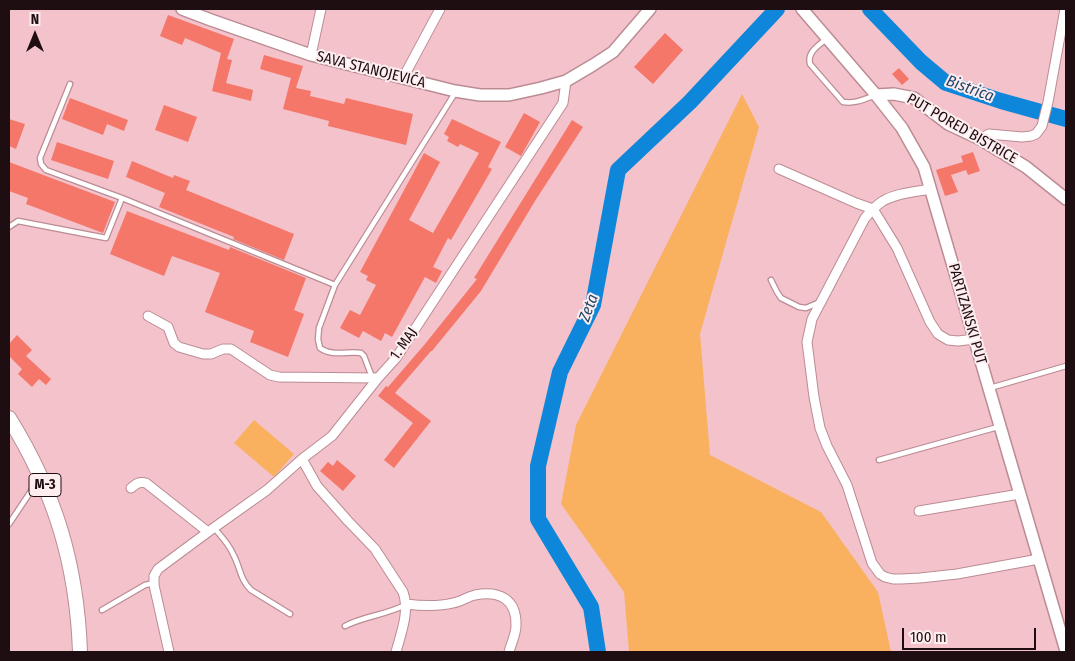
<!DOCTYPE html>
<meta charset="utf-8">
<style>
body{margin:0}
#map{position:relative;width:1075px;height:661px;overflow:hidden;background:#f4c2ca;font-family:"Fira Sans Condensed",sans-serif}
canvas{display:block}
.frame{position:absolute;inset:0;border:10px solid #1e0d11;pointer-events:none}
.north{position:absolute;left:10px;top:10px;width:50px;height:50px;-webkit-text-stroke:4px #fdedef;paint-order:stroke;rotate:0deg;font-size:14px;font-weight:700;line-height:20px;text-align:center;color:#1e0d11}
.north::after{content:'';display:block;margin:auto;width:18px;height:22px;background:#1e0d11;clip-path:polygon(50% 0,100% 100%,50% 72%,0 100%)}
.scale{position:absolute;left:902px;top:628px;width:134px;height:22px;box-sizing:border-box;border:2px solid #1e0d11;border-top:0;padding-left:6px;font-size:15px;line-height:18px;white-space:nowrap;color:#1e0d11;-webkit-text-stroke:4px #fdedef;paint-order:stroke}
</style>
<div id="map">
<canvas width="1075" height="661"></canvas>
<div class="frame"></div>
<div class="north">N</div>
<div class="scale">100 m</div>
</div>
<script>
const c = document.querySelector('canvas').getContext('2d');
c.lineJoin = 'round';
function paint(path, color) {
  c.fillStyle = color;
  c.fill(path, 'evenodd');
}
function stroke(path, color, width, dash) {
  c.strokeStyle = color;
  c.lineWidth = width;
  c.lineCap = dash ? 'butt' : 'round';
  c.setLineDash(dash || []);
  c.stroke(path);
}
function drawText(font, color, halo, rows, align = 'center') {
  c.font = font + ' "Fira Sans Condensed",sans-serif';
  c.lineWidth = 4;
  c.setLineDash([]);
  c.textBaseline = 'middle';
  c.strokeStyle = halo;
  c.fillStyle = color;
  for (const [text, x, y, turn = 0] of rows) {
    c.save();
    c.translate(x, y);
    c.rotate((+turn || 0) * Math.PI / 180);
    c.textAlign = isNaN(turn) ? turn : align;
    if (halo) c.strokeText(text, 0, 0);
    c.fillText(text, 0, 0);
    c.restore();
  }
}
paint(new Path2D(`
 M742 94 759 127 700 334 710 455 821 512 878 592 891 652H629L624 592 561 504 576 425Z
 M254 420 294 454 274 477 234 443Z`), '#f9b160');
stroke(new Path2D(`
 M870 9 921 62 946 83 1001 101 1066 119
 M598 652 591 607 538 519V466L560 372 593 305 618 170 690 102 777 9`), '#0e87da', 16);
paint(new Path2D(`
 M168 15 234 39 227 59 232 60 226 83 253 90 251 101 212 91 221 53 185 38 182 45 160 36Z
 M665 33 683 50 653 84 634 67Z
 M264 55 303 66 296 88 311 91 310 96 344 104 346 98 413 114 406 145 328 126 329 121 283 109 291 78 260 69Z
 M899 68 909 79 902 85 892 74Z
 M70 98 128 120 124 131 107 124 103 135 62 119Z
 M164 105 197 117 188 142 155 130Z
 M524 113 540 122 521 156 505 147Z
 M9 119 25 124 16 149 9 146Z
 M452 119 501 142 488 167 492 169 451 240 448 238 433 267 442 271 436 283 425 277 392 337 385 333 381 341 363 331 359 338 340 328 350 310 360 315 376 285 366 280 368 276 360 272 424 153 440 162 409 220 433 233 479 153 460 144 458 147 447 141 449 137 444 134Z
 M572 120 583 127 535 201 481 291 432 351H431L395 393 431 421 394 468 384 460 413 423 378 396 386 386 388 387 425 344 477 279 474 278Z
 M57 142 114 161 108 179 51 160Z
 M973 152 980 171 968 175 966 170 951 175 958 192 945 196 936 170 963 162 961 156Z
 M132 161 173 178 174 175 190 181 186 190 294 234 284 260 233 239 234 237 159 207 165 193 126 177Z
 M9 162 115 202 103 233 26 204 28 198 9 191Z
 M127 211 229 250 230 247 306 278 294 310 304 314 288 357 250 342 254 331 205 312 220 273 172 256 164 276 110 254Z
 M17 335 32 350 26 356 51 379 46 385 39 379 32 387 18 374 22 369 9 356V344Z
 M337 460 356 476 343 491 320 471 328 462 333 466Z`), '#f5776a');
const service = new Path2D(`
 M826 39C818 46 807 52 810 64L843 102C855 104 865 99 876 95
 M70 84 40 158 41 164 46 170 122 198 335 285 455 93
 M9 227 18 221 106 238 122 198
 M771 280 777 292 781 298 799 307 806 308 820 302
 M335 285 319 328 318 339 320 348C332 357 348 351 361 353L364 356 372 377
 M990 388 1066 366
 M879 460 998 427
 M9 524 39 479
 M214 528C221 536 229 544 233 554 240 566 240 580 251 590L290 614
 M102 610 145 585 154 583
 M345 626C364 616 386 615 405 605`);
const minor = new Path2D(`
 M311 55 321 9
 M403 78 440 9
 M980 139 989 134 1022 137 1031 136 1036 134 1042 126 1048 102 1065 9
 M779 169 856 203 873 209 897 248 930 322 938 334 948 340 958 341 975 339
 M930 189C915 192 896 193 883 201 876 205 870 212 865 218L812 319 807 342 814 397 820 428 827 446 847 485 872 563 880 574 885 577 893 579H901L920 578 957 574 1039 559
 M148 316 168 327 174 343 179 347 203 354H211L223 349H231L270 375 279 377 378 378
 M302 459 317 486 348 521 375 549 403 592C410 611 401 633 396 652
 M131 488C136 484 139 481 146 483L208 532
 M919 511 1020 494
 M406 604C422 606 437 607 453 603 460 602 467 597 475 595 499 590 517 599 516 626 516 634 511 644 509 652
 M169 652 154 585V576L158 569 208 532 267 490 302 459 332 436 378 378 396 358 563 103 566 81`);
const tertiary = new Path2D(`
 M182 9 211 20 311 55 455 91 480 95H509L541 88 566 81 593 65 613 52 650 9
 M802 9 876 95 902 128 924 167 1066 651
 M876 95 894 94 914 98 948 124 980 139 1026 167 1066 199`);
const primary = new Path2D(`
 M9 418C55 492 77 565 80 652`);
stroke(service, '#bb8c94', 7);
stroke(minor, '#bb8c94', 11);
stroke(tertiary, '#bb8c94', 14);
stroke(primary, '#bb8c94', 16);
stroke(service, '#fff', 4.5);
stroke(minor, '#fff', 9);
stroke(tertiary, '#fff', 11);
stroke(primary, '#fff', 14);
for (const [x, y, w] of [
 [45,485,32]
]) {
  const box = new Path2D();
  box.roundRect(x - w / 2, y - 11.5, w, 23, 4);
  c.fillStyle = '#fdedef';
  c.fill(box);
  stroke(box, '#1e0d11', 1);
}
drawText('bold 14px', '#1e0d11', null, [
 ["M-3",45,485]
]);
drawText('15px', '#1e0d11', '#fdedef', [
 ["SAVA STANOJEVIĆA",371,70,14],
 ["PUT PORED BISTRICE",962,129,30],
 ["PARTIZANSKI PUT",967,314,74],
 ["1. MAJ",404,344,-55]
]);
drawText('italic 16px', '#1e4669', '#fdedef', [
 ["Bistrica",970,89,20],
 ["Zeta",589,308,-70]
]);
</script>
